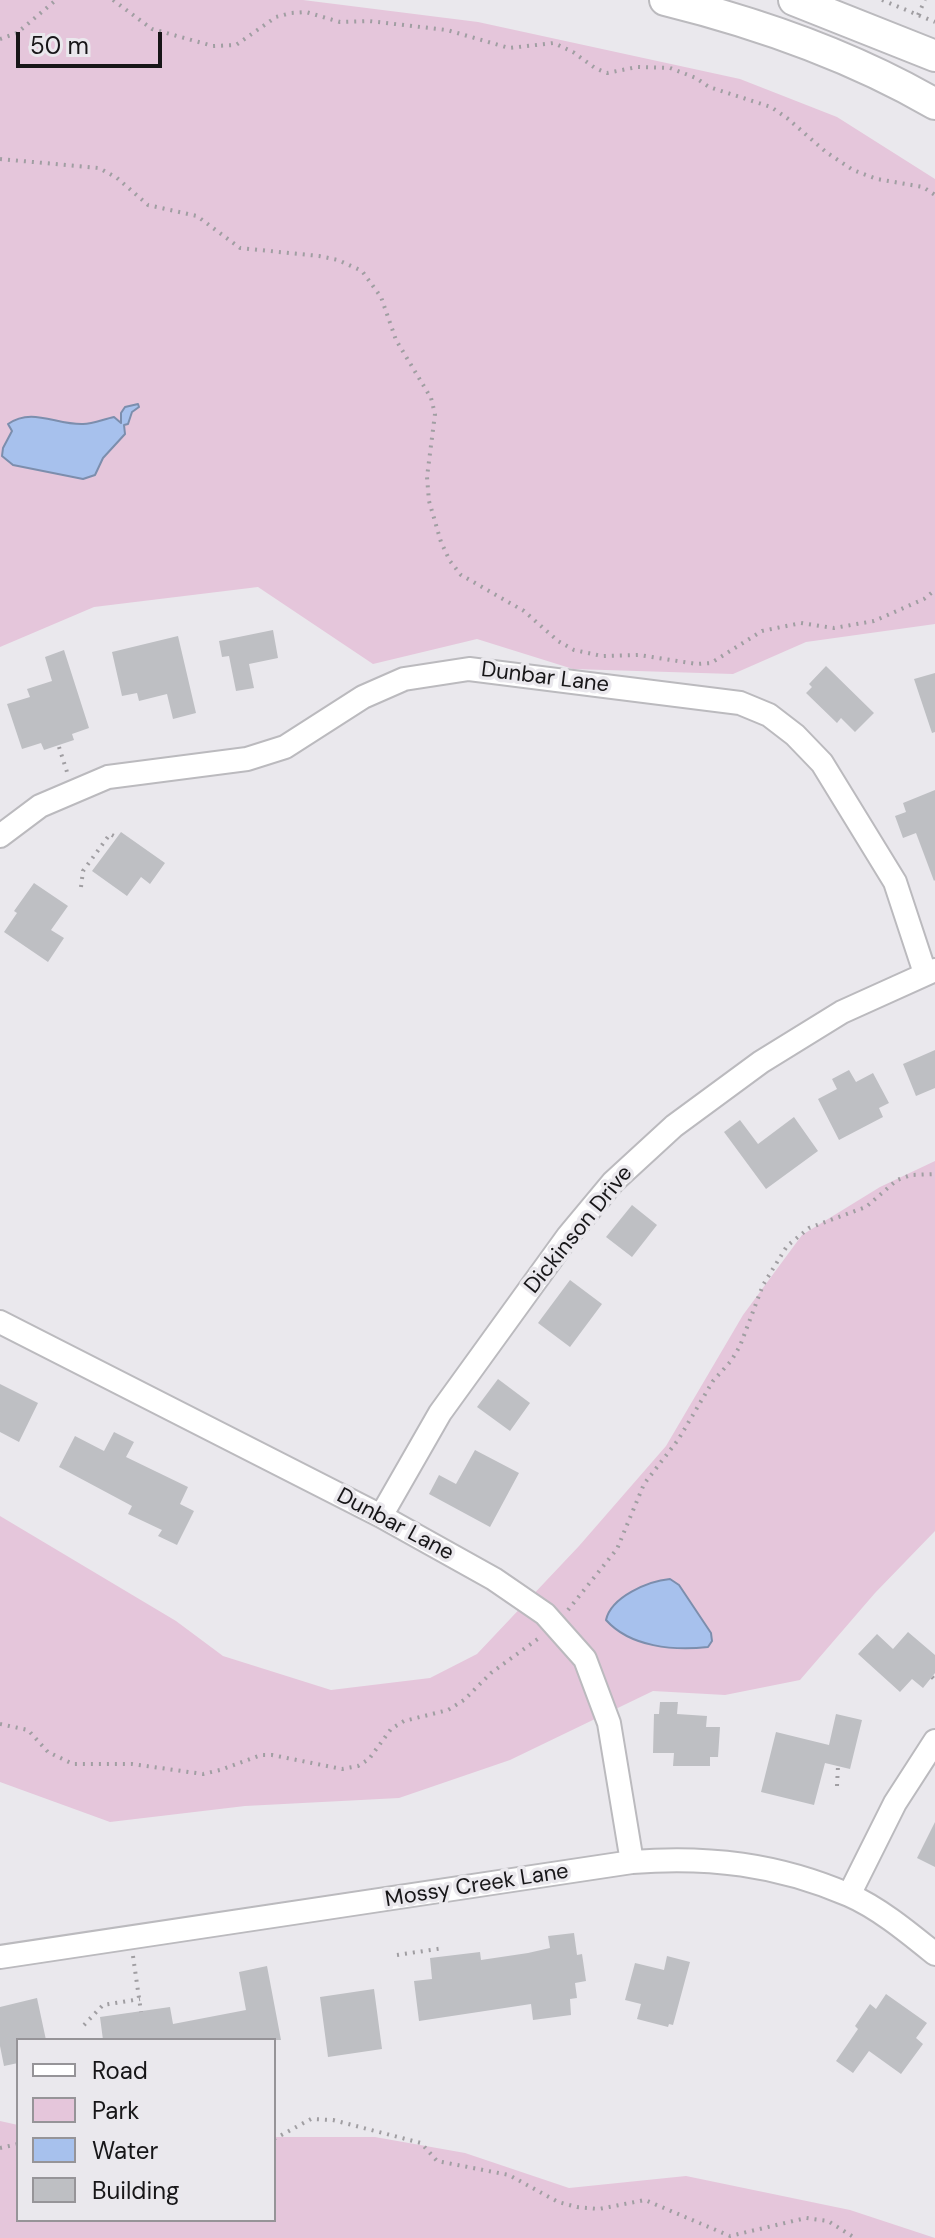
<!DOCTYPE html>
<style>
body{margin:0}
#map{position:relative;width:935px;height:2238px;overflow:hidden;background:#eae8ed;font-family:"DM Sans",sans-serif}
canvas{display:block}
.legend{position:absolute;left:16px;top:2038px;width:260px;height:184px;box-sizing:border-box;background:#eae8ed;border:2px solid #969498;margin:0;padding:10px 14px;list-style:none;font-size:24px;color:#171618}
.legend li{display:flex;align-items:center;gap:16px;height:40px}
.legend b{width:40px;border:2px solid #969498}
.scale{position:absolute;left:16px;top:32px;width:146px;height:36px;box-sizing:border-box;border:4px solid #171618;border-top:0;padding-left:10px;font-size:24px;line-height:28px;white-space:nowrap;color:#171618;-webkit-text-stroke:6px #eae8ed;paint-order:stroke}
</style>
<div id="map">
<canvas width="935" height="2238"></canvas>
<ul class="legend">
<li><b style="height:10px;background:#fff"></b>Road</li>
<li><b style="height:22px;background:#e5c6db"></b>Park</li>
<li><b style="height:22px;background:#a7c1ed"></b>Water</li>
<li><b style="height:22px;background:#bebfc3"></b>Building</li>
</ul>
<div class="scale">50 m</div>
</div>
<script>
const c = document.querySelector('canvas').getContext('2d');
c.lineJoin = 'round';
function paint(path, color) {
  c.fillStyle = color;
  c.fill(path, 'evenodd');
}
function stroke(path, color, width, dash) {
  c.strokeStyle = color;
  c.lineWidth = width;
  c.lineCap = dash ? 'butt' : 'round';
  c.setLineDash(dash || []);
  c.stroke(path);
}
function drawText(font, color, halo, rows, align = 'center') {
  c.font = font + ' "DM Sans",sans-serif';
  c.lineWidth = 7;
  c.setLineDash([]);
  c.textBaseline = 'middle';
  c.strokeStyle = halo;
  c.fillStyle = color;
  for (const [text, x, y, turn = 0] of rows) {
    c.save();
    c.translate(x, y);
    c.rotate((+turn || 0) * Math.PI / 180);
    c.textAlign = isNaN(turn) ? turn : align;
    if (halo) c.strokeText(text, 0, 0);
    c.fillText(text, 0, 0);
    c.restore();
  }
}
paint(new Path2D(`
 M0 0H303L478 22 740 79 837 117 935 179V624L806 642 733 674 573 669 477 639 373 664 258 587 94 607 0 647Z
 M935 1161V1531L875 1593 800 1680 725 1695 653 1691 510 1760 399 1798 245 1806 110 1822 0 1782V1516L176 1621 223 1656 331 1690 430 1678 477 1654 579 1546 666 1446 743 1315 802 1235 880 1187Z
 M0 2121 18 2125V2220H274V2137H375L465 2153 569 2188 686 2176 850 2210 935 2238H0Z`), '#e5c6db');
const water = new Path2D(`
 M138 404 139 407 132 412 128 424 124 425 125 434 103 458 95 475 83 479 13 465 2 456 3 448 12 431 8 424C32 407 56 425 83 424 93 424 104 419 114 417L121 423V413L125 407Z
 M670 1579 679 1585 711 1633 712 1641 708 1647C674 1651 630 1647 606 1620 611 1597 648 1581 670 1579Z`);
paint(water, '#a7c1ed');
stroke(water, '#7c8ead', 2);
paint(new Path2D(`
 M273 630 278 658 249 664 254 688 236 691 229 656 222 657 219 641Z
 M178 636 196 713 173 719 167 694 139 701 137 693 122 696 112 652Z
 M64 650 89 728 72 734 74 740 44 750 41 743 22 749 7 704 30 697 27 689 52 681 45 657Z
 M826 666 874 713 855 732 841 718 837 723 806 693 812 687 809 684Z
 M935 673V732L932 733 914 679Z
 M935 790V880L934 881 916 833 903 838 895 816 906 812 903 803Z
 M121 832 165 863 150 884 141 877 127 896 92 871Z
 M34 883 68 906 51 930 64 938 48 962 4 932 17 913 14 911Z
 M935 1050V1088L916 1096 903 1064Z
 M849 1070 856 1082 873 1073 889 1103 879 1108 883 1117 839 1140 818 1099 837 1089 832 1079Z
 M794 1117 818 1151 766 1189 724 1132 740 1120 758 1144Z
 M632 1205 657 1225 632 1257 606 1237Z
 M570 1280 602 1304 570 1347 538 1323Z
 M498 1379 530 1403 510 1431 477 1407Z
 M0 1384 38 1403 19 1442 0 1432Z
 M114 1432 134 1442 126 1457 188 1487 180 1504 194 1511 177 1545 158 1536 162 1530 128 1514 132 1506 59 1467 75 1436 104 1451Z
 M475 1450 519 1473 490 1527 429 1494 439 1475 456 1484Z
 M908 1632 935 1655V1673L923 1688 912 1679 900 1692 858 1654 877 1634 893 1649Z
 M660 1702H678L677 1714 707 1716 706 1727H720L718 1757H710V1766H673L674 1753H653L654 1714H659Z
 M836 1714 862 1720 850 1769 825 1763 814 1805 761 1792 776 1732 829 1745Z
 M935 1822V1867L917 1858Z
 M574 1933 577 1955 582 1954 586 1981 575 1983 577 1998 570 1999 571 2015 533 2020 531 2004 419 2021 414 1981 432 1979 430 1958 480 1952 481 1960 528 1953 550 1948 548 1936Z
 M667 1956 690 1962 673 2025 669 2024 668 2027 637 2019 641 2004 625 2000 635 1963 664 1970Z
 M267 1966 281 2040H103L100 2017 170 2007 173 2024 246 2010 239 1972Z
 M374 1989 382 2049 328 2057 320 1997Z
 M886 1994 927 2023 916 2038 923 2044 901 2074 869 2051 853 2073 836 2061 858 2029 855 2026 870 2004 876 2009Z
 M37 1998 46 2040H18V2063L4 2066 0 2046V2007Z`), '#bebfc3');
const street = new Path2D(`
 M0 836 40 806 108 777 247 759 285 747 363 697 404 679 469 669 740 703 769 715 795 735 822 763 895 882 925 973
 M0 1322 381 1516 494 1579 545 1614 585 1659 609 1723 632 1862
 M381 1516 440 1413 568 1236 613 1182 674 1126 761 1062 842 1012 935 970
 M849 1895 895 1803 935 1741
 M0 1957 632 1862C708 1856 777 1864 849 1895 879 1908 909 1933 935 1954`);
const secondary = new Path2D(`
 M665 0C758 23 852 56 935 104
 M794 0 935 56`);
stroke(street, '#bbbabe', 26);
stroke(secondary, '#bbbabe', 34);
stroke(new Path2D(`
 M113 0 152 29 213 46 236 45 276 17 291 13 306 12 340 22 369 21 447 30 509 48 554 43 573 52 595 68 607 73 637 67 670 68 696 78 709 87 771 107 787 118 826 152 853 170 877 179 923 187 935 195
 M882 0 935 22
 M918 15 925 0
 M0 39 17 33 56 0
 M0 159 99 168 117 178 148 205 197 216 240 248 319 256 338 260 362 271 381 297 396 340 431 398 435 414 427 477 429 501 441 542 450 561 461 575 524 611 558 641 574 650 602 656 639 655 697 664 711 663 762 631 801 623 834 628 874 621 924 599 935 590
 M59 747 67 772
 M81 887 83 871 110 834 114 836
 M568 1610 617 1549 644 1484 678 1440 713 1381 731 1361 740 1346 763 1285 787 1246 809 1228 866 1207 897 1180 911 1175 935 1174
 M932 1677 935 1680
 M0 1724 28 1730 48 1752 73 1764H132L203 1774 220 1770 261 1755H272L342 1769 358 1766 369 1759 391 1729 404 1721 448 1710 464 1700 491 1673 539 1638
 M837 1786 838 1766
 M397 1955 444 1948
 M133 1956 141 2012
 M84 2025 103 2005 140 1999
 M274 2139 311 2119 333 2120 421 2143 437 2161 509 2175 558 2202 577 2207 599 2209 645 2200 730 2236 806 2218 828 2221 855 2238
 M0 2148 18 2144`), '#a09ea2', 4, [2, 6]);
stroke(street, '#fff', 22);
stroke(secondary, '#fff', 30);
drawText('22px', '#171618', '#eae8ed', [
 ["Dunbar Lane",545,678,7],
 ["Dickinson Drive",579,1230,-51],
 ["Dunbar Lane",395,1525,28],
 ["Mossy Creek Lane",477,1886,-9]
]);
</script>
